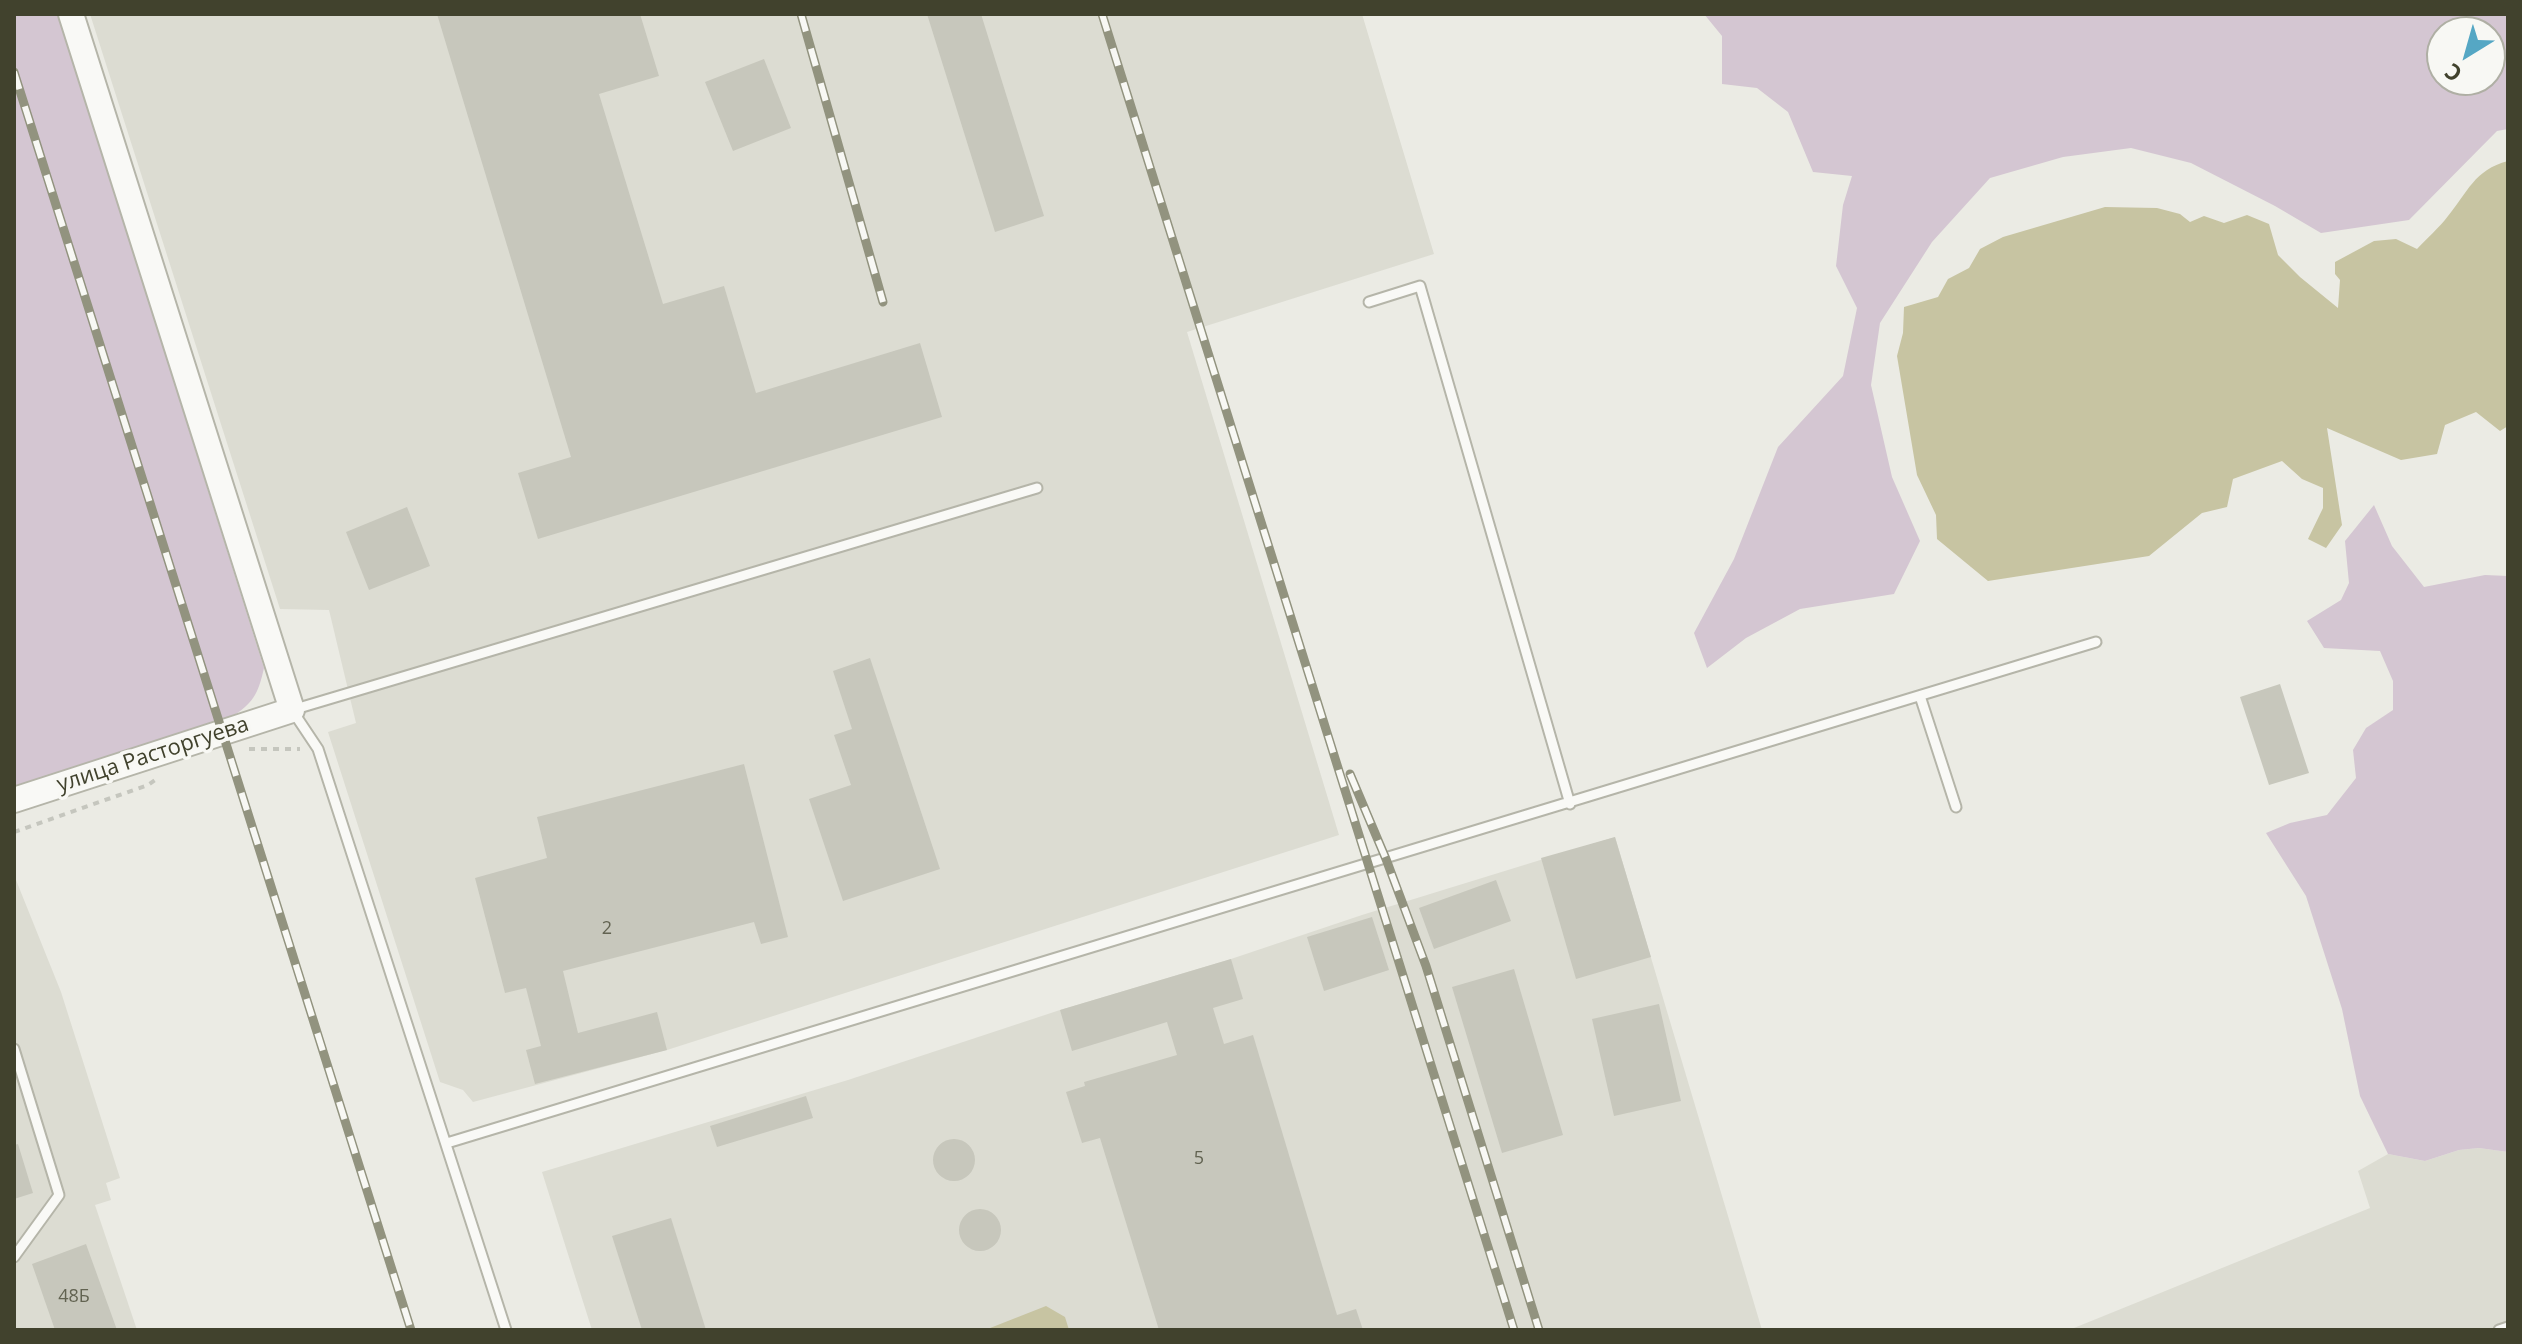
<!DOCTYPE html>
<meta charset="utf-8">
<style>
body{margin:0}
#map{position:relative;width:2522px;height:1344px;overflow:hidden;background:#ebebe4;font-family:"Open Sans",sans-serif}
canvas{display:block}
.frame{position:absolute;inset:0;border:16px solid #41422d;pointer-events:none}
.north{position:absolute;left:2426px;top:16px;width:80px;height:80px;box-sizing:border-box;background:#f8f8f4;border:2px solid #afafa4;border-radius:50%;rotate:217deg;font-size:22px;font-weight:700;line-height:32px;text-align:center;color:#41422d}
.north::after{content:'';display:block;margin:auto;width:28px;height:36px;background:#55a7c4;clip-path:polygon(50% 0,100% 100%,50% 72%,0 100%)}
</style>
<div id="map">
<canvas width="2522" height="1344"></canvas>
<div class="frame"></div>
<div class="north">С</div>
</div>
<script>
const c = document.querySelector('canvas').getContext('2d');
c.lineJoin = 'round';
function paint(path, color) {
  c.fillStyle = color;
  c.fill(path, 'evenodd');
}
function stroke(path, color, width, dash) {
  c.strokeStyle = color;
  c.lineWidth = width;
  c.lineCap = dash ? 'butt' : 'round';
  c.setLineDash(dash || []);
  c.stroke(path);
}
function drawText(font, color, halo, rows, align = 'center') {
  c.font = font + ' "Open Sans",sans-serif';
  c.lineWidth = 7;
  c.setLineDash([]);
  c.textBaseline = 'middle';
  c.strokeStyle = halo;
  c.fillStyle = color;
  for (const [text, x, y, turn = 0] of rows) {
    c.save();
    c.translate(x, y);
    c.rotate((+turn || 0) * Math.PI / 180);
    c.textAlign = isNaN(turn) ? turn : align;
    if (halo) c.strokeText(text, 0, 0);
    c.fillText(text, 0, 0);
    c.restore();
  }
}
paint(new Path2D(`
 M90 14H1362L1434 254 1187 332 1339 835 667 1050 473 1102 463 1090 440 1082 328 732 356 723 329 610 280 609Z
 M1615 837 1762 1330H592L542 1172 848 1080 1060 1010 1231 959 1362 915Z
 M14 875 61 992 120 1178 106 1183 111 1200 95 1205 137 1330H14Z
 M2479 1148 2508 1152V1330H2069L2370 1208 2358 1171 2388 1154 2425 1161 2459 1150Z`), '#dcdcd2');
paint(new Path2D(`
 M14 14H58L264 668C258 695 253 703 230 718L14 786Z
 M1704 14H2508V129L2497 131 2409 220 2321 233 2275 206 2191 163 2131 148 2063 157 1990 178 1932 242 1880 323 1871 385 1892 477 1920 541 1894 594 1800 609 1746 638 1707 668 1694 633 1734 559 1778 447 1843 376 1857 308 1836 266 1843 205 1852 176 1813 172 1788 112 1757 88 1722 84V36ZM2442 32H2490V80H2442Z
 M2374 505 2392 546 2424 587 2485 575 2508 576V1152L2479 1148 2459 1150 2425 1161 2388 1154 2360 1096 2342 1009 2306 896 2266 833 2290 823 2327 815 2356 778 2353 750 2366 728 2393 710V681L2380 651 2324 648 2307 621 2341 600 2349 583 2345 541Z`), '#d4c6d2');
paint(new Path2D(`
 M2508 161V426L2500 431 2476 412 2445 425 2437 454 2401 460 2327 428 2342 525 2326 548 2308 539 2323 508V488L2302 479 2282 461 2233 479 2227 507 2202 513 2149 556 1988 581 1937 539 1936 515 1917 475 1897 356 1903 333 1904 307 1938 297 1948 279 1969 268 1980 249 2003 237 2105 207 2157 208 2180 214 2190 222 2204 216 2224 223 2247 215 2269 224 2278 255 2300 277 2338 308 2340 280 2335 274V262L2374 241 2396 239 2417 249C2427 238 2439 228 2448 216 2468 192 2474 170 2508 161Z
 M1046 1306 1065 1317 1069 1330H985Z`), '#c7c4a2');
paint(new Path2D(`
 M437 14H640L659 76 599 94 663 304 724 286 756 393 920 343 942 417 538 539 518 473 571 457Z
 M927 14H981L1044 216 995 232Z
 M764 59 791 128 733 151 705 82Z
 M407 507 430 566 369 590 346 532Z
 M870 658 940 869 843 901 809 799 851 785 834 735 852 729 833 671Z
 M2280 684 2309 773 2269 785 2240 697Z
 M744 764 788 937 761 944 754 922 563 971 578 1033 657 1012 667 1050 535 1084 526 1050 541 1046 526 988 505 993 475 878 547 858 537 817Z
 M1615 837 1651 957 1576 979 1541 858Z
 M1496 880 1511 921 1434 949 1419 908Z
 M1372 917 1389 970 1324 991 1307 937Z
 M1231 959 1243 999 1213 1008 1224 1044 1253 1035 1337 1315 1356 1309 1363 1330H1159L1100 1138 1082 1143 1066 1092 1085 1086 1084 1082 1177 1055 1167 1022 1072 1051 1060 1010Z
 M1514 969 1563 1135 1502 1153 1452 987Z
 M1659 1004 1681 1101 1614 1116 1592 1019Z
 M806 1096 813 1118 717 1147 710 1126Z
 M933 1160a21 21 0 1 1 42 0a21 21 0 1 1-42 0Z
 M18 1144 33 1193 14 1199V1145Z
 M959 1230a21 21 0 1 1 42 0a21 21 0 1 1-42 0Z
 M671 1218 706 1330H642L612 1236Z
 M86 1244 117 1330H55L32 1264Z`), '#c7c7bc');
const service = new Path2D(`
 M1369 302 1420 286 1570 804
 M1920 696 1956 807
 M14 1049 59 1195 14 1257
 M447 1143 2096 642
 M506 1330 318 749 292 710 1037 488
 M2499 1330 2508 1327`);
const tertiary = new Path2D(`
 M14 800 292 710 71 14`);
stroke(service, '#b5b5a9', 13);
stroke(tertiary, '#b5b5a9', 28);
stroke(new Path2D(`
 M249 749H300
 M14 832 148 785 158 778`), '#c5c6be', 4, [6, 6]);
stroke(service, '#f9f9f6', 9);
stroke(tertiary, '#f9f9f6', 24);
const rail = new Path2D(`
 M801 14 883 302
 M1102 14 1514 1330
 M14 72 411 1330
 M1350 774 1386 859 1426 966 1539 1330`);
stroke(rail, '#92937f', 9);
stroke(rail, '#f8f8f4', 6, [18]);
drawText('18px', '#626351', null, [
 ["2",607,929],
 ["5",1199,1159],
 ["48Б",74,1297]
]);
drawText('22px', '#41422d', '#f8f8f4', [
 ["улица Расторгуева",153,755,-18]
]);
</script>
